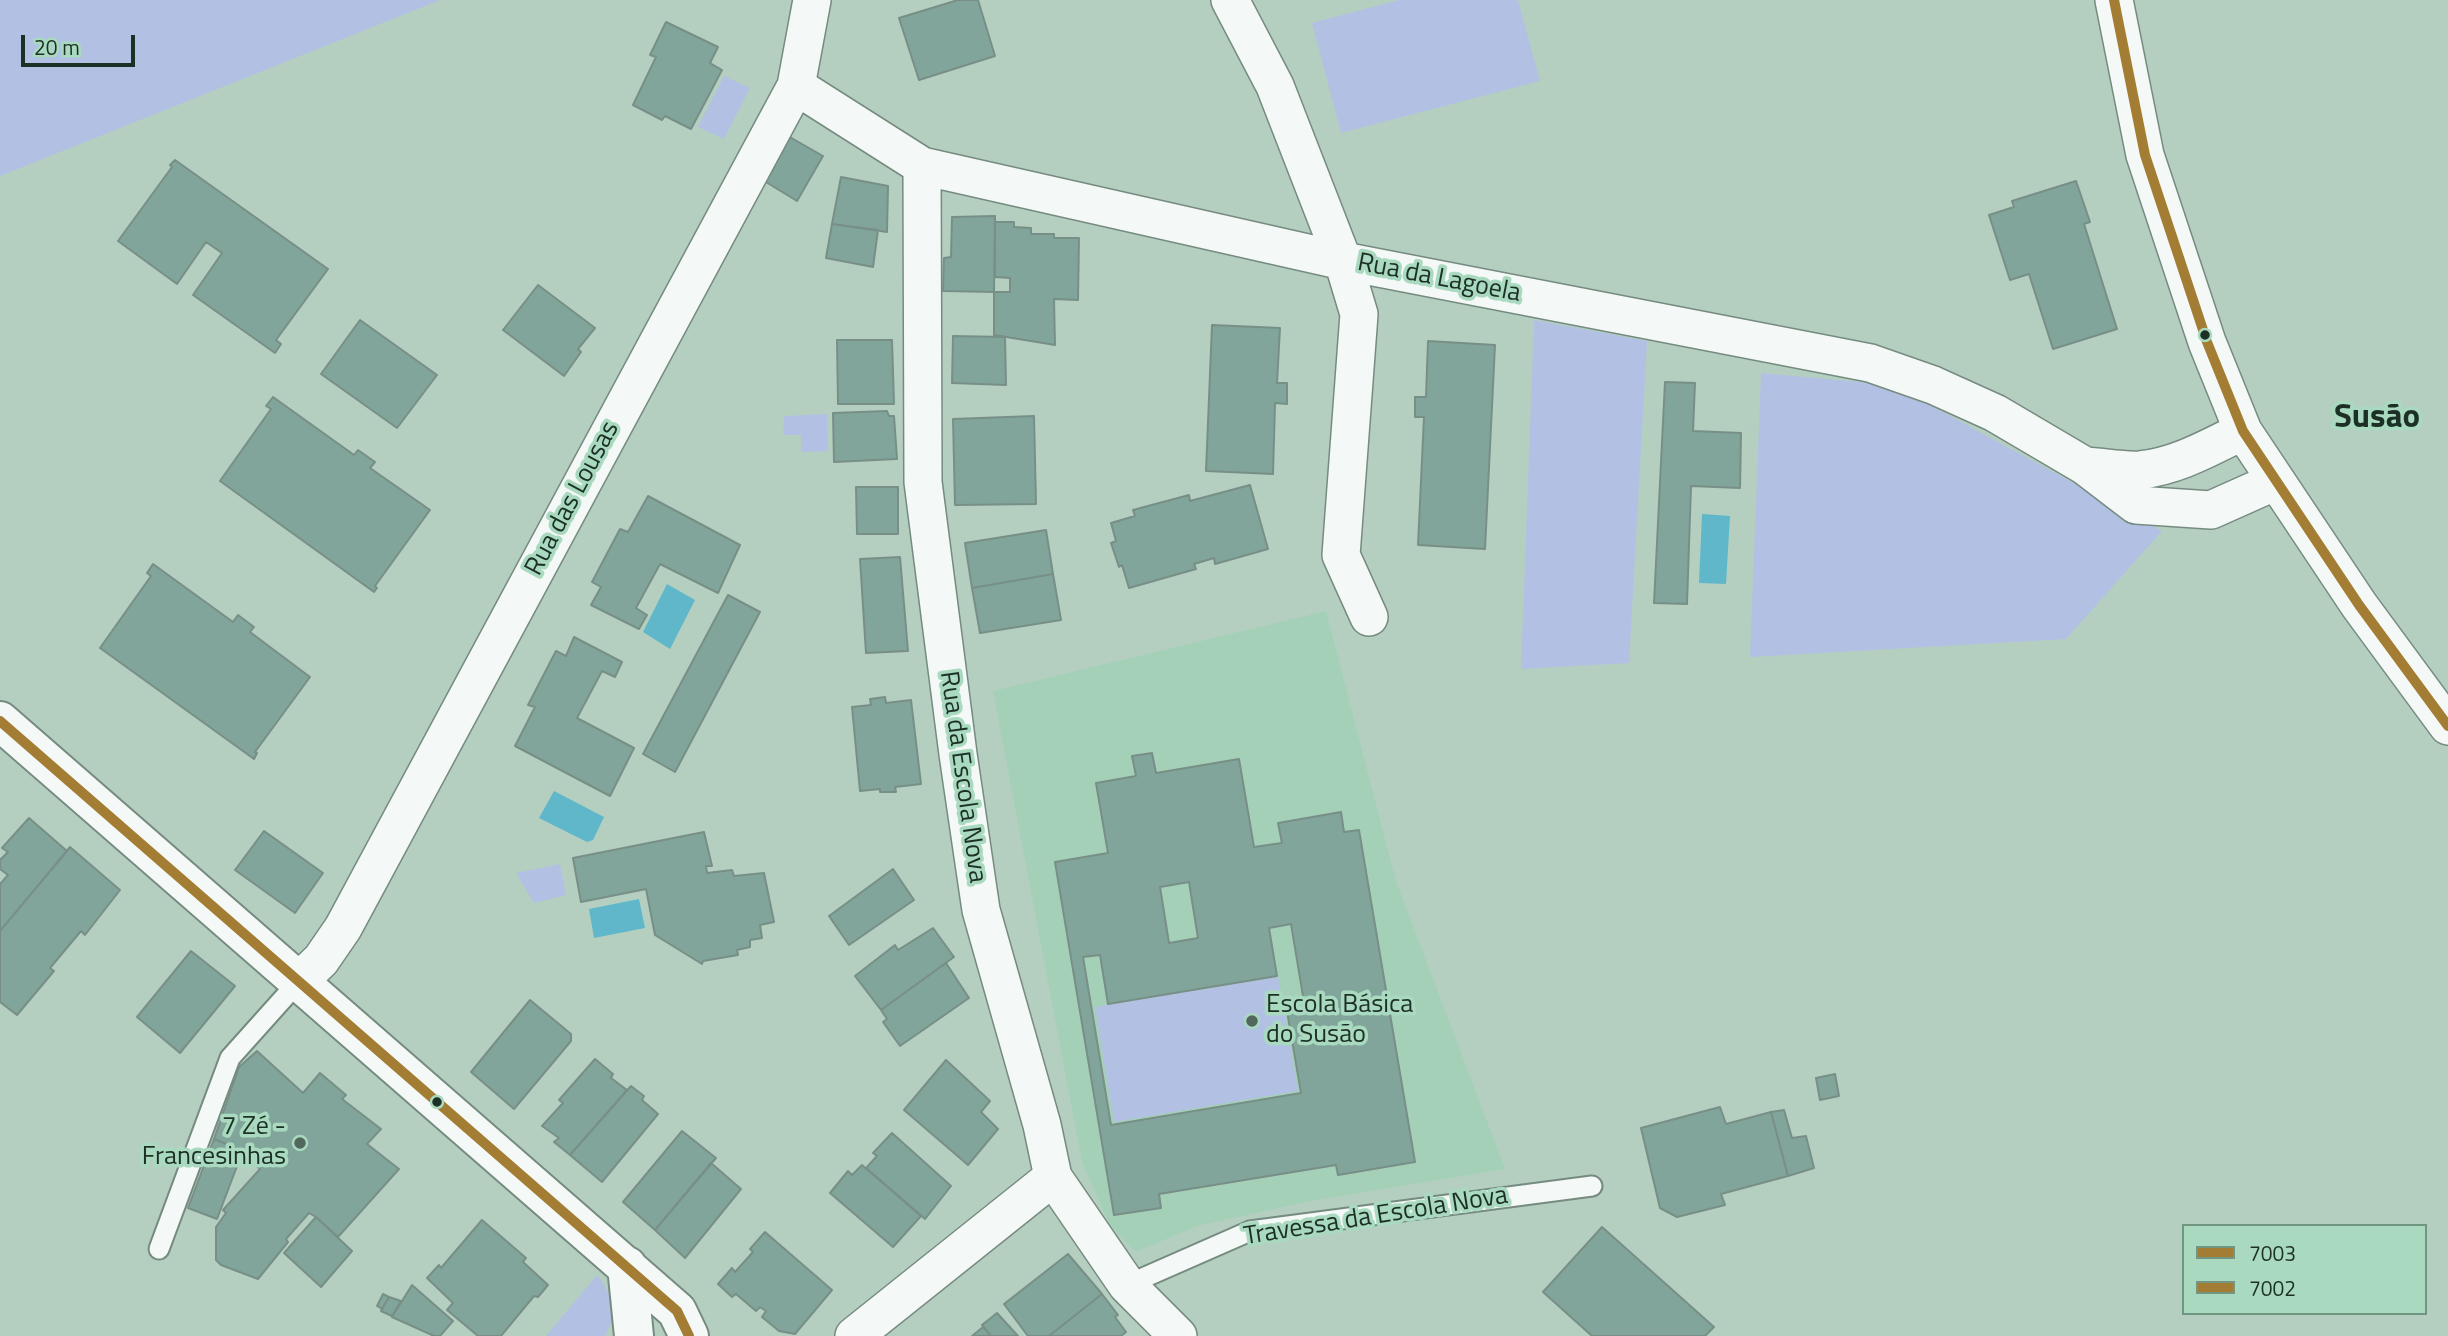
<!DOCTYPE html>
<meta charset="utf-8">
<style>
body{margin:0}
#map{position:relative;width:2448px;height:1336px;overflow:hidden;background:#b4cfc0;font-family:"Titillium Web",sans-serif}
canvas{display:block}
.legend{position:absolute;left:2182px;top:1224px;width:245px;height:91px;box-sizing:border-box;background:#a9dabf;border:2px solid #719682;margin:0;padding:9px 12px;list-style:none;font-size:21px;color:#1d3026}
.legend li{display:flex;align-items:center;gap:14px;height:35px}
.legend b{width:35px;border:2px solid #719682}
.scale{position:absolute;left:21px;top:35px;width:114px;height:32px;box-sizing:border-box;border:4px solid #1d3026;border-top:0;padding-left:9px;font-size:21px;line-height:24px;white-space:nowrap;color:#1d3026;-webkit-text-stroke:5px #a9dabf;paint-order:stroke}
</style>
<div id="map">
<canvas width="2448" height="1336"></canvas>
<ul class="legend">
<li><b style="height:9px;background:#a27d33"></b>7003</li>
<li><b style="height:9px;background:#a27d33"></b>7002</li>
</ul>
<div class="scale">20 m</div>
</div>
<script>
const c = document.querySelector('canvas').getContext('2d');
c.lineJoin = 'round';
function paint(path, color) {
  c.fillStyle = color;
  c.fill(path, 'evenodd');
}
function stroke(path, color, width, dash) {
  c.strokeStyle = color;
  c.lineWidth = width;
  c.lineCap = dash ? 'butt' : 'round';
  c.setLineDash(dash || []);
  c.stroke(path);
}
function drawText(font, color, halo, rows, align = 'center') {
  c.font = font + ' "Titillium Web",sans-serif';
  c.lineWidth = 7;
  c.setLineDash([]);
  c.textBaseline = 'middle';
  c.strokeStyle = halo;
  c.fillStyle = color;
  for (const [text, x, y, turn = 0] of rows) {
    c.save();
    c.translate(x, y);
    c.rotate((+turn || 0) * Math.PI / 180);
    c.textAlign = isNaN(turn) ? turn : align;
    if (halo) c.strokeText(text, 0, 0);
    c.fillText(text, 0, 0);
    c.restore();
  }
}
paint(new Path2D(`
 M1326 611 1396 881 1505 1169 1311 1201 1197 1226 1136 1252 1110 1226 1082 1162 993 691Z`), '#a5d0b8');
paint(new Path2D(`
 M0 0H440L0 176Z
 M1399 0H1518L1540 81 1341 133 1312 23Z
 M724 76 750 88 724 139 698 127Z
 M1534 320 1647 341 1629 663 1521 669Z
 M1761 373 1893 385 2162 531 2066 639 1750 657Z
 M827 414 828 451 801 452V435H783L784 416Z
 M560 864 566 895 534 903 516 873Z
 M1278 977 1298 1091 1114 1122 1095 1007Z
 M597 1275C612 1294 619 1313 605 1336H546Z`), '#b2c1e3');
paint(new Path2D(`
 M1702 514 1730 516 1726 584 1699 583Z
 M667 584 695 600 670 649 643 632Z
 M554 791 604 817 593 840 587 842 539 818Z
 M639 899 645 928 594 938 589 909Z`), '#5fb7c9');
const building = new Path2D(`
 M958 0H978L995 56 919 80 899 18Z
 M666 22 718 47 710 63 722 70 691 129 665 116 662 120 633 105 656 57 650 55Z
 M788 136 823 156 797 201 761 179Z
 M175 160 328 269 276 340 281 344 275 353 193 295 222 253 206 242 177 284 118 241 172 167 170 165Z
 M841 177 888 186 887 232 832 224Z
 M2076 181 2090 222 2084 224 2117 329 2053 349 2029 274 2010 280 1989 215 2014 207 2012 201Z
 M995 216 994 292 943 291 944 258 951 257 952 217Z
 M995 222H1014V227L1031 228V234H1054V238H1079L1078 300 1054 299 1055 345 994 335V292H1010V278L995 277Z
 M832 224 878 230 873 267 826 258Z
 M538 285 595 328 578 349 581 352 564 376 503 330Z
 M360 320 437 375 397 428 321 374Z
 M1212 325 1280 328 1277 383H1287V404L1275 403 1273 474 1206 471Z
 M953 336 1005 337 1006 385 952 383Z
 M837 340H892L894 404H838Z
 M1428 341 1495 345 1485 549 1418 545 1424 417H1415V397H1426Z
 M1665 382 1695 383 1693 431 1741 433 1740 488 1691 486 1687 604 1654 603Z
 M273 397 354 455 358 450 375 462 370 468 430 510 375 586 377 588 374 592 220 481 271 409 266 406Z
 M887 411 889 416H894L897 459 834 462 833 413Z
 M1034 416 1036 504 955 505 953 419Z
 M1250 485 1268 549 1215 564 1214 558 1194 564 1196 569 1129 588 1122 565 1119 567 1111 543 1116 541 1111 523 1135 516 1133 510 1189 495 1190 501Z
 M856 487H898V534H857Z
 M648 496 740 545 718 593 660 564 636 608 647 615 639 629 591 605 601 587 592 582 620 529 628 532Z
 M1046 530 1053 574 972 588 965 543Z
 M900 557 908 651 866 653 860 559Z
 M153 564 233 622 238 615 254 627 250 632 310 677 255 752 257 753 254 759 100 648 151 576 147 573Z
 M1053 574 1061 620 980 633 972 588Z
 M728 595 760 612 675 772 643 754Z
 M574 637 622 662 615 677 602 671 577 718 634 748 610 796 515 746 535 707 528 705 556 651 566 656Z
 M885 697 886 703 911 700 921 784 895 787 896 792H880V789L860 791 852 707 871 705 870 699Z
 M1152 753 1156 773 1239 759 1254 847 1282 843 1278 823 1341 812 1344 832 1359 830 1415 1162 1338 1175 1336 1165 1159 1194 1161 1208 1114 1215 1055 862 1108 853 1096 783 1136 776 1132 756ZM1189 882 1198 938 1169 943 1160 887ZM1291 924 1305 1008 1287 1011 1301 1093 1111 1125 1083 957 1100 955 1108 1004 1277 976 1269 928Z
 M29 818 67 851 0 931V884L8 875 0 869V860L8 852 2 848Z
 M264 831 323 873 295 913 235 870Z
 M704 832 712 866H706L707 873 732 870 734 876 764 873 774 922 760 925 762 938 750 940V947L737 950 738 955 703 961 702 964 655 935 646 889 581 902 573 858Z
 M70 847 120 890 85 935 81 931 50 968 54 971 17 1015 0 1002V931Z
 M893 869 914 900 849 945 829 916Z
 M933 928 954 957 881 1010 855 976 895 945 898 950Z
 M191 951 235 986 180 1053 137 1017Z
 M946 963 969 998 900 1046 883 1022 887 1019 881 1010Z
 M530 1000 571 1034V1041L514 1109 471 1072Z
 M257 1051 303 1093 320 1073 346 1095 342 1099 381 1129 367 1144 399 1169 338 1237 316 1217 309 1213 286 1239 288 1242 258 1279 221 1265 216 1260V1227L226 1213 223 1210 260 1169 236 1148 214 1139 239 1067Z
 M595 1059 613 1074 611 1078 627 1090 570 1155 554 1142 559 1138 542 1126 563 1103 559 1100Z
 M946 1060 990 1101 981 1112 998 1129 968 1165 904 1110Z
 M1835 1074 1839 1096 1820 1100 1816 1078Z
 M631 1086 644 1096 642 1100 658 1114 602 1182 570 1155Z
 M1720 1107 1726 1124 1771 1112 1788 1176 1721 1194 1725 1205 1677 1217 1660 1208 1641 1128Z
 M1784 1110 1792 1138 1806 1136 1814 1168 1788 1176 1771 1112Z
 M682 1131 716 1158 655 1230 623 1202Z
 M892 1133 951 1186 925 1219 866 1168 877 1156 873 1153Z
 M214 1139 236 1148 242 1153 217 1219 188 1208Z
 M711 1163 741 1189 685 1258 655 1230Z
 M862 1165 921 1216 893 1247 830 1193 848 1171 852 1175Z
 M316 1217 352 1251 321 1287 284 1253Z
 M482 1220 526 1258 523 1262 548 1285 538 1297 534 1296 501 1336H478L447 1310 453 1303 427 1278 439 1265 441 1268Z
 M1602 1227 1714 1327 1705 1336H1592L1543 1292Z
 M765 1232 832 1290 795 1334 779 1331 762 1317 766 1311 760 1307 756 1311 736 1294 732 1297 718 1284 732 1268 735 1272 753 1252 750 1249Z
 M1068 1254 1102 1294 1049 1336H1028L1004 1304Z
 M412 1285 453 1321 440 1336H434L392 1317Z
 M383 1294 389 1297 382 1309 377 1306Z
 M1102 1294 1118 1315 1115 1317 1126 1332 1121 1336H1049Z
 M389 1297 401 1301 392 1316 381 1311Z
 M997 1313 1018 1336H991L982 1325Z
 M983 1327 991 1336H972Z`);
paint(building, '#81a59b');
stroke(building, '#788f87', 2);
const lane = new Path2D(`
 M159 1249 230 1058 299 981
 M1127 1285 1250 1231 1592 1186`);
const street = new Path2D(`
 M1230 0 1275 86 1343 261 1359 314 1341 555 1369 617
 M2114 0 2145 155 2207 342 2243 431 2359 605 2448 726
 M796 86 922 166 1343 261 1870 363 1933 385 1995 413 2085 466 2136 505 2211 510 2276 481
 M922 166 923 482 958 754 981 910 1042 1125 1053 1177 1127 1285 1178 1336
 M2085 466C2103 467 2123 471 2140 470 2178 466 2210 447 2243 431
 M299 981 321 960 343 928 796 86 812 0
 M854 1336 1053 1177`);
const secondary = new Path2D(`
 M0 721 677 1311 689 1336
 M627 1266 634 1336`);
stroke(lane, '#768b80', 23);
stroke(street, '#768b80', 40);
stroke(secondary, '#768b80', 42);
stroke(lane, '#f4f8f6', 19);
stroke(street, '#f4f8f6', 37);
stroke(secondary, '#f4f8f6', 38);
stroke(new Path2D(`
 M2114 0 2145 155 2207 342 2243 431 2359 605 2448 726`), '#a27d33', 10);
stroke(new Path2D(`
 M0 721 677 1311 689 1336`), '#a27d33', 10);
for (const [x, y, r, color] of [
 [2205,335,6,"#1d3026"],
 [1252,1021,7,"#52685c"],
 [437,1102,6,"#1d3026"],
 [300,1143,7,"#52685c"]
]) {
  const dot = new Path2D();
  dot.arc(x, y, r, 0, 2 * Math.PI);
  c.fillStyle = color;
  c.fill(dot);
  stroke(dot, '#a9dabf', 2.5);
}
drawText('26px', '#1d3026', '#a9dabf', [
 ["Rua da Lagoela",1439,279,11],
 ["Rua das Lousas",573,499,-62],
 ["Rua da Escola Nova",962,777,82],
 ["Travessa da Escola Nova",1376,1217,-9]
]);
drawText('26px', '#1d3026', '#a9dabf', [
 ["Escola Básica",1266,1006],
 ["do Susão",1266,1036],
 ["7 Zé -",286,1128,"right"],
 ["Francesinhas",286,1158,"right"]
], 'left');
drawText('bold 33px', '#1d3026', '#a9dabf', [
 ["Susão",2377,419]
]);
</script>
